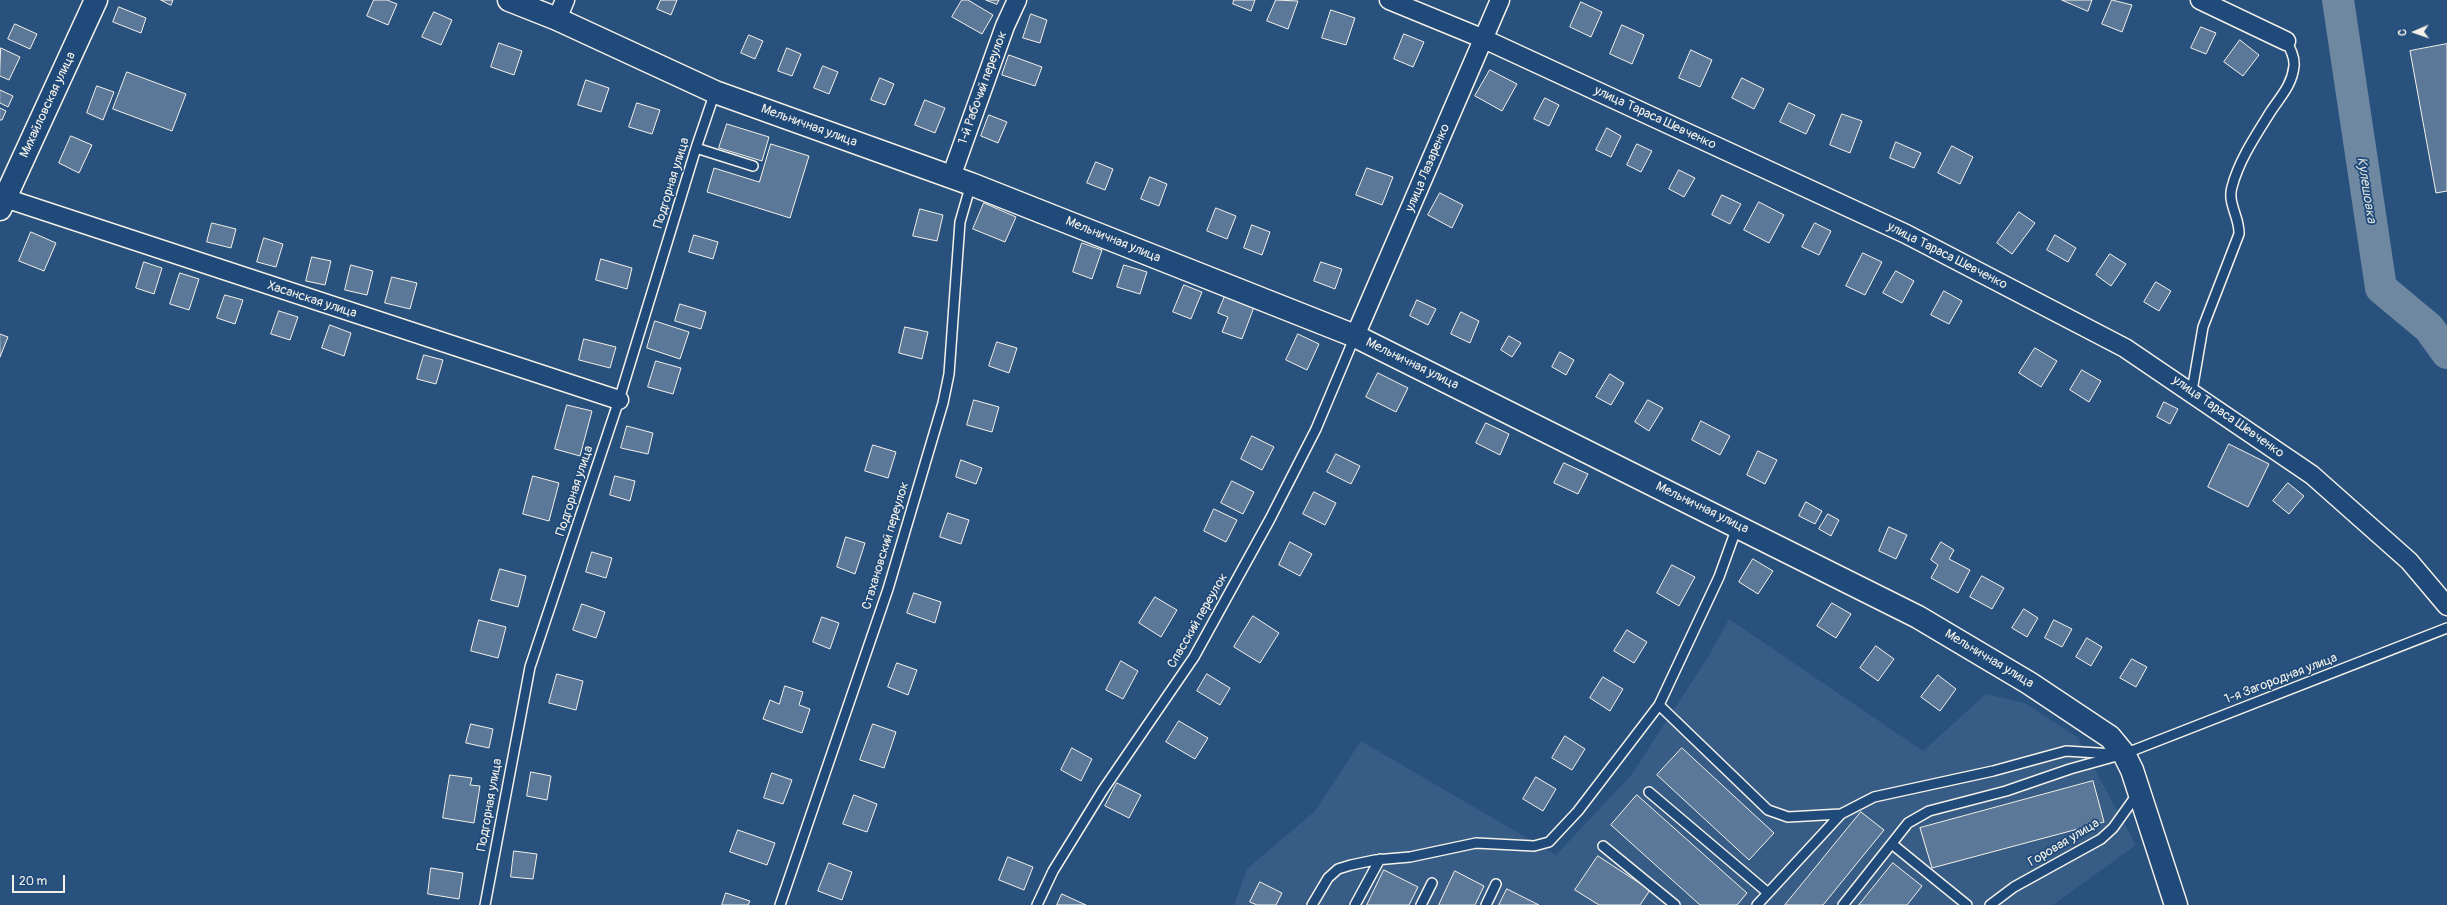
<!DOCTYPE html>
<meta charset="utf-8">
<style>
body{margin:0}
#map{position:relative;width:2447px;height:905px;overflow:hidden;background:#28517e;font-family:Pangolin,sans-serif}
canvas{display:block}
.north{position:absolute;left:2395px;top:12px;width:40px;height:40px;-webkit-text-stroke:3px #1f4a7a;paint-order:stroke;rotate:268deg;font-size:11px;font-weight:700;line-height:16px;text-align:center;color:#f4f1e8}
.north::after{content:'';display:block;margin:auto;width:14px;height:18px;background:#f4f1e8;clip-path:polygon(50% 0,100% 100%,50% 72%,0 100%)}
.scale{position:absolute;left:12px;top:875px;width:53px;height:18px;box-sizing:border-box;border:2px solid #f4f1e8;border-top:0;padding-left:5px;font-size:12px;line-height:14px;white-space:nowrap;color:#f4f1e8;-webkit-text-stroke:3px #1f4a7a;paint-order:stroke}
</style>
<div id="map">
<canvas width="2447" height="905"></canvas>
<div class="north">С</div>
<div class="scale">20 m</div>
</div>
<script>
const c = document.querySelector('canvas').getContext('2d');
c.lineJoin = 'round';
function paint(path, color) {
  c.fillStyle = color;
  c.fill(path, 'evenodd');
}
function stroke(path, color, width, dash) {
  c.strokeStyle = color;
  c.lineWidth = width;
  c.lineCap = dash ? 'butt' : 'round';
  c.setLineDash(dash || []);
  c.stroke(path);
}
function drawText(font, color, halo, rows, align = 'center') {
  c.font = font + ' Pangolin,sans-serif';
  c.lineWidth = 3.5;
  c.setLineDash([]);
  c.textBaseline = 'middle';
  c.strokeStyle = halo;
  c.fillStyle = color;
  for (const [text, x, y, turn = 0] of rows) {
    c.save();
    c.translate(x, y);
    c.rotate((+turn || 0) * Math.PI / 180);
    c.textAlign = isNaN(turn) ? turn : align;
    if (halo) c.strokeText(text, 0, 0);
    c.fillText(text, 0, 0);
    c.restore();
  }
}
paint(new Path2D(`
 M1729 619 1923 751 1986 694 2025 703 2077 737 2136 845 2053 905H1234L1247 869 1315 811 1361 741 1556 855 1632 774 1708 657Z`), '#375d86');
stroke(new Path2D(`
 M2338 0 2381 288 2429 328 2447 353`), '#6e88a2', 32);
const building = new Path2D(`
 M161 0H173L171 5Z
 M374 0H387L397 4 388 25 367 16Z
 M661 0H677L671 15 657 9Z
 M962 0H968L993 15 982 34 952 17Z
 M986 0H999L997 4Z
 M1234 0H1255L1251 11 1233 4Z
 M1276 0 1298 1 1288 29 1267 21Z
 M2062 0H2092L2088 11Z
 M2112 0 2132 5 2122 32 2102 24Z
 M1581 2 1602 12 1591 37 1570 27Z
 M119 7 146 18 141 33 113 22Z
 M1331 10 1355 18 1346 45 1322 38Z
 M434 12 452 20 441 45 422 37Z
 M1031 14 1047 20 1040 43 1023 38Z
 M15 24 37 34 30 49 8 39Z
 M1622 25 1644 35 1632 64 1610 54Z
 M2201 27 2216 33 2206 54 2191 48Z
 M1404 34 1424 42 1413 67 1394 59Z
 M749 35 763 41 755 59 741 53Z
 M2240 40 2259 55 2243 76 2224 62Z
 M499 43 522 51 514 75 491 67Z
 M2447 44V191L2436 193 2410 51Z
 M1 48 20 57 9 80 0 76Z
 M787 48 801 54 792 76 778 71Z
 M1691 50 1712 60 1700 87 1679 78Z
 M1009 55 1042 67 1035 86 1002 75Z
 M823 66 838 72 829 94 814 88Z
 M1490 70 1517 84 1502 111 1475 96Z
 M127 72 186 94 172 131 113 109Z
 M880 78 894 84 885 105 871 100Z
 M1742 78 1764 89 1754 109 1732 98Z
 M586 80 609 88 601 112 578 105Z
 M97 86 114 92 103 120 87 113Z
 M0 90 13 96 8 107 0 103Z
 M1545 98 1559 105 1549 126 1534 119Z
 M925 100 945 108 935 133 915 125Z
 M637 103 660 110 652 134 629 127Z
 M1789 103 1815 115 1806 134 1780 122Z
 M0 108 6 111 2 120H0Z
 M1842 114 1862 121 1850 153 1830 145Z
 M989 115 1007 122 998 143 981 136Z
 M727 124 769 137 762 161 719 148Z
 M1607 128 1621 136 1611 157 1596 150Z
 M71 136 92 145 79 173 59 163Z
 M1896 142 1921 153 1914 168 1890 158Z
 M771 144 809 156 790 218 707 192 714 168 759 182Z
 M1637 144 1652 151 1641 172 1627 165Z
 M1952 146 1973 157 1960 184 1938 173Z
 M1096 162 1113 169 1105 190 1087 183Z
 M1367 168 1393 177 1382 205 1356 195Z
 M1679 170 1695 178 1684 197 1669 189Z
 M1150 177 1167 184 1159 206 1141 199Z
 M1440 193 1463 205 1452 228 1428 215Z
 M1722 195 1741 204 1730 224 1712 215Z
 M1759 202 1784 215 1769 243 1744 230Z
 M984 203 1016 217 1005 242 973 229Z
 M1216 208 1236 216 1227 239 1207 231Z
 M920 209 943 215 937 241 913 236Z
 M2019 212 2035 223 2012 254 1997 243Z
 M212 223 236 229 231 248 207 242Z
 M1815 223 1831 231 1819 255 1802 247Z
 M1252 225 1270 232 1262 255 1244 248Z
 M31 232 56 243 44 271 19 261Z
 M694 235 718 242 713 259 689 252Z
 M2055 235 2076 248 2068 262 2047 250Z
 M264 238 283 244 276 267 257 262Z
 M1082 243 1102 250 1092 279 1073 272Z
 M1863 253 1882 262 1865 295 1846 286Z
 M2110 254 2126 264 2111 286 2096 275Z
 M312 257 331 261 325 285 306 281Z
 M601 259 632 268 627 289 596 280Z
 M144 262 162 268 154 294 136 288Z
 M1321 262 1342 269 1335 289 1314 281Z
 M351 265 373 271 367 295 345 290Z
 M1124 265 1147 272 1140 294 1117 287Z
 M1896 271 1914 281 1902 303 1883 293Z
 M180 273 199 279 189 310 170 304Z
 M392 277 417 283 410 309 385 303Z
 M2156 282 2171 291 2159 311 2144 302Z
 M1184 285 1202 292 1191 319 1173 312Z
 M1944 291 1962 301 1949 324 1931 315Z
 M225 295 243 300 235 324 217 318Z
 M1225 296 1254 307 1242 339 1222 332 1228 317 1218 313Z
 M1417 300 1436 309 1428 325 1410 316Z
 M680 304 706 312 701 329 675 321Z
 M279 311 298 317 290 340 271 334Z
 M1461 312 1479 321 1470 343 1451 334Z
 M655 321 689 332 680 359 647 348Z
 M330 325 351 333 344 356 322 348Z
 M905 327 928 332 922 359 899 353Z
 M0 334 8 337 0 357Z
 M1298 334 1319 344 1307 370 1286 360Z
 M1509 336 1521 343 1512 357 1501 350Z
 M584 339 616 347 610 368 579 360Z
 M997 342 1017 348 1009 373 989 366Z
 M2035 348 2057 361 2041 387 2019 373Z
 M1560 352 1574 360 1566 375 1552 367Z
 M424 355 443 360 436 384 417 379Z
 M656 361 681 368 673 394 648 387Z
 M2082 370 2101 381 2089 402 2070 390Z
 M1378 373 1408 388 1396 412 1366 397Z
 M1610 374 1624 383 1611 405 1596 397Z
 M974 400 999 407 992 432 967 425Z
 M1648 400 1663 408 1649 431 1635 422Z
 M2164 402 2178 409 2170 424 2157 417Z
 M567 405 592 411 580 456 555 449Z
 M1701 421 1730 436 1720 455 1692 440Z
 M1486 423 1509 434 1500 455 1476 443Z
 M627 426 653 433 648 454 621 448Z
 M1252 436 1274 447 1262 470 1241 459Z
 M2229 444 2269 464 2248 507 2208 487Z
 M873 445 896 452 888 478 865 471Z
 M1758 451 1777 460 1765 484 1747 475Z
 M1336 454 1360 466 1351 484 1327 472Z
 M961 460 982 468 976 484 956 477Z
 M1564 463 1588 474 1578 494 1554 483Z
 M533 476 559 483 549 521 523 514Z
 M615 476 635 481 630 501 610 495Z
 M1232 481 1254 492 1243 514 1221 503Z
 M2288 483 2304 496 2289 514 2273 501Z
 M1314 492 1336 503 1325 525 1303 514Z
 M1806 502 1822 511 1815 524 1799 516Z
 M1214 509 1237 520 1226 542 1204 531Z
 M948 513 969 520 961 544 940 537Z
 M1828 514 1839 520 1831 536 1819 529Z
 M1889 527 1907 535 1896 559 1879 551Z
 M846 537 865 543 855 574 837 567Z
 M1290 542 1312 554 1300 576 1279 565Z
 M1941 542 1954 550 1949 559 1970 570 1958 593 1931 578 1938 565 1931 560Z
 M592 552 612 558 606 578 586 572Z
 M1753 559 1773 571 1758 594 1739 582Z
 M1672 565 1695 577 1679 606 1657 593Z
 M500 569 526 576 518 607 491 600Z
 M1982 576 2004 588 1992 609 1970 597Z
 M914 593 941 602 935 623 907 613Z
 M1155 597 1177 610 1161 637 1139 623Z
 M1832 603 1851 614 1836 638 1817 626Z
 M582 604 605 612 596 638 573 630Z
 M2024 609 2038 618 2027 637 2012 628Z
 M1253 616 1279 633 1260 663 1234 647Z
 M822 617 839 623 830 649 813 642Z
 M479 620 506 627 498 658 471 651Z
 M2054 620 2072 629 2062 647 2045 638Z
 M1627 630 1647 642 1634 663 1614 651Z
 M2087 638 2102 647 2091 666 2076 657Z
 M1876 646 1894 659 1878 681 1860 668Z
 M2132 659 2147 667 2136 687 2120 678Z
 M1121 661 1138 671 1123 699 1106 690Z
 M897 663 917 670 908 695 888 687Z
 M557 674 583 681 576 710 549 703Z
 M1207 674 1230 688 1220 705 1197 691Z
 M1938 675 1956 689 1940 711 1921 697Z
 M1603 677 1623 689 1610 711 1590 698Z
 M785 686 803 692 799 705 810 709 802 733 763 719 770 700 779 704Z
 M1179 721 1208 738 1195 759 1166 742Z
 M471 724 493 729 489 748 466 743Z
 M873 724 896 732 884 768 860 760Z
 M1565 736 1585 749 1572 770 1552 758Z
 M1072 748 1092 759 1081 781 1061 770Z
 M1682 748 1774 833 1749 860 1657 775Z
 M531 772 551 776 547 800 527 796Z
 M772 773 792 780 783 804 764 798Z
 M450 775 472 778 470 785 480 786 474 823 443 818Z
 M1536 777 1556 789 1543 811 1523 799Z
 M2093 781 2104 822 1932 868 1920 828Z
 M1117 783 1141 795 1129 818 1105 806Z
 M854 795 877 804 867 832 843 824Z
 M1637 795 1747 893 1737 905H1700L1611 825Z
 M1861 812 1884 830 1823 905H1785Z
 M738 830 775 843 767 865 730 852Z
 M514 851 537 854 533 879 511 877Z
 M1598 856 1650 890 1640 905H1599L1575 890Z
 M1008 857 1033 867 1024 890 999 880Z
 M829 863 852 872 842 900 818 891Z
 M1893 863 1922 886 1907 905H1859Z
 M431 868 463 873 459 899 428 894Z
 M1384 870 1418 887 1409 905H1367Z
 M1455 871 1484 886 1475 905H1439Z
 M1260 882 1282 893 1276 905H1257L1250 902Z
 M1507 889 1539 905H1499Z
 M726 893 750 901 748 905H722Z
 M1062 894 1086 905H1057Z`);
paint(building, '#5b7899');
stroke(building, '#f4f1e8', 1);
const service = new Path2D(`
 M696 148 753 166
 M2192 391 2203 327 2239 234C2240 218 2227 203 2232 187 2239 160 2256 135 2271 111 2281 96 2292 85 2294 66 2295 57 2290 48 2286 41
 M1659 705 1768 810 1788 817 1841 814
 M1649 792 1767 892
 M1892 844 1967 905
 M1603 846 1675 905
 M485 905 530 667 619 400 696 148 715 92
 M780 905 888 589 943 403 949 374 960 222 971 184
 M1037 905 1053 871 1103 790 1194 657 1270 519 1316 429 1355 336
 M1312 905 1328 878 1338 869 1351 865 1375 860 1410 857 1476 843 1534 846 1549 842 1578 811 1659 705 1719 577 1737 527
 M1355 905 1380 859
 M1421 905 1432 883
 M1486 905 1496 884
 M1757 905 1841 814 1874 797 1993 771 2066 751 2114 754
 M1843 905 1908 823 1929 811 2006 791 2070 769 2124 754 2447 628
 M1990 905 2014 887 2101 839 2113 828 2138 793`);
const minor = new Path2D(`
 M1389 0 1484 39 1906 234 2125 348 2312 475 2409 561 2447 606
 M2200 0 2286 41
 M557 19 565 0
 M951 177 1005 26 1017 0
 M5 198 619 400
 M1355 336 1500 0`);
const tertiary = new Path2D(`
 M0 209 96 0`);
const secondary = new Path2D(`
 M509 0 557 19 715 92 971 184 1355 336 1918 617 2029 683 2110 737 2124 754 2132 770 2176 905`);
stroke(service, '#f4f1e8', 12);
stroke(minor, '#f4f1e8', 21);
stroke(tertiary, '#f4f1e8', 25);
stroke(secondary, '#f4f1e8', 25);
stroke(service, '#1f4a7a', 9);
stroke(minor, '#1f4a7a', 18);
stroke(tertiary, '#1f4a7a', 22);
stroke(secondary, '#1f4a7a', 22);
drawText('13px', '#f4f1e8', '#1f4a7a', [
 ["1-й Рабочий переулок",983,88,-70],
 ["Михайловская улица",48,105,-65],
 ["улица Тараса Шевченко",1655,118,25],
 ["Мельничная улица",809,126,20],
 ["улица Лазаренко",1428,168,-67],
 ["Подгорная улица",672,183,-73],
 ["Мельничная улица",1113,240,22],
 ["улица Тараса Шевченко",1947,256,27],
 ["Хасанская улица",312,300,18],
 ["Мельничная улица",1412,364,26],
 ["улица Тараса Шевченко",2228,417,35],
 ["Подгорная улица",575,491,-72],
 ["Мельничная улица",1702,508,26],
 ["Стахановский переулок",886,546,-73],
 ["Спасский переулок",1198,621,-60],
 ["Мельничная улица",1989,659,31],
 ["1-я Загородная улица",2281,679,-21],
 ["Подгорная улица",490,805,-80],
 ["Горовая улица",2064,843,-31]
]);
drawText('italic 14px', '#d9dcda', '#1f4a7a', [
 ["Кулешовка",2366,190,81]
]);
</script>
